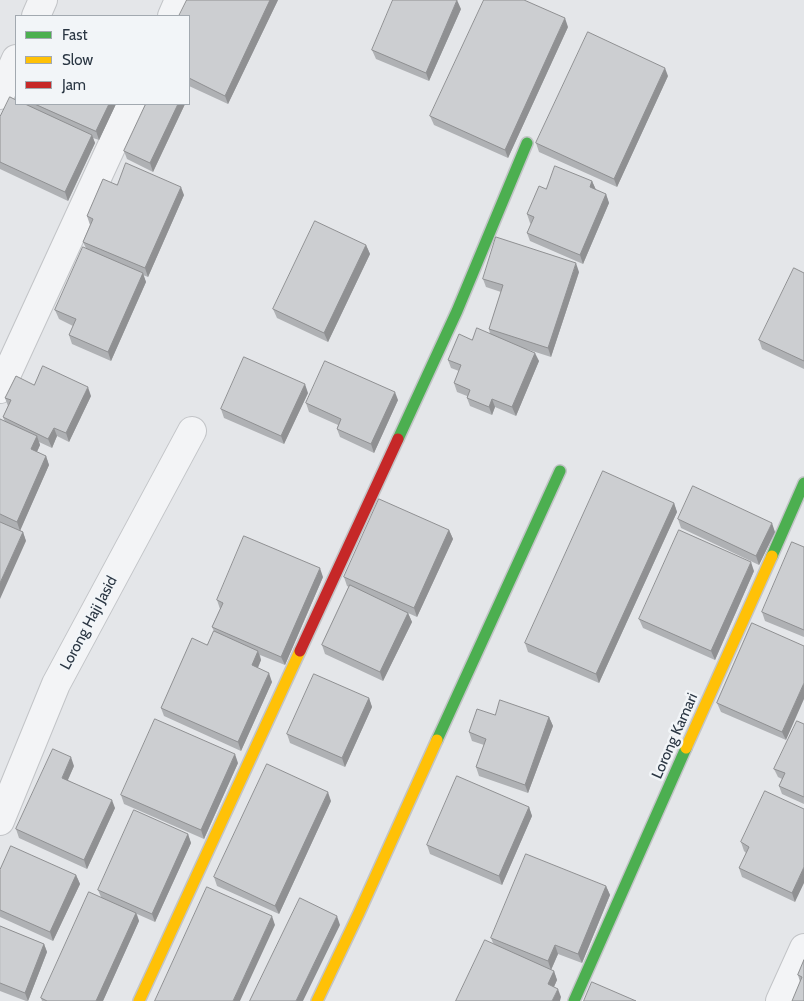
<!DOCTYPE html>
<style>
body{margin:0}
#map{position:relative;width:804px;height:1001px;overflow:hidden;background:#e4e6e9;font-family:Cabin,sans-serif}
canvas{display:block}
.legend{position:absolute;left:15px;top:15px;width:175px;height:90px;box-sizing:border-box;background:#f2f5f8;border:1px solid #a2a9b0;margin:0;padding:6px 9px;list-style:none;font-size:15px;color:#2a3643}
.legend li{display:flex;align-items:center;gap:10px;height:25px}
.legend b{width:25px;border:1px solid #a2a9b0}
</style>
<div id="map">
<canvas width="804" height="1001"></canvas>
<ul class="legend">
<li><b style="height:6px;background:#4caf50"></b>Fast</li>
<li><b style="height:6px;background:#ffc107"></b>Slow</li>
<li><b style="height:6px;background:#c62828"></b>Jam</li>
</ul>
</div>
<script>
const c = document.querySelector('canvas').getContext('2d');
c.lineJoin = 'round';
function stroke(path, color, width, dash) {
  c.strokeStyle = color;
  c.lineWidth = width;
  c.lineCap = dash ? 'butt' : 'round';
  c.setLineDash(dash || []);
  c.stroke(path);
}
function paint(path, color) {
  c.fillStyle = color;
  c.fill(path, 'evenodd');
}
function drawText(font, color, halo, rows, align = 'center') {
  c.font = font + ' Cabin,sans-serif';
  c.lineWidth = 5;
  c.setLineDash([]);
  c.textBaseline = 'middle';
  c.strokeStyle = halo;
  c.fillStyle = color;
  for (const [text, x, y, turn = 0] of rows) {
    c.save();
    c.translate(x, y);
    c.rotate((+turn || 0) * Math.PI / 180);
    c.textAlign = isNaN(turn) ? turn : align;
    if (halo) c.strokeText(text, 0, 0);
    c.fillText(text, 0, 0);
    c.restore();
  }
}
const street = new Path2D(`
 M36 16 43 0
 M172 16 179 0
 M0 95 16 59
 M0 389 131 104
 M0 821 56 684 192 431
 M780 1001 804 948`);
const fast = new Path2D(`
 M398 439 457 311 527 143
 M772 556 804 483
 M437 740 560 471
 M574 1001 686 748`);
const slow = new Path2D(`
 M686 748 772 556
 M139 1001 300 651
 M317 1001 359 913 437 740`);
const jam = new Path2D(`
 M300 651 398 439`);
stroke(street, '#c2c4c7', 30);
stroke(fast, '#c2c4c7', 14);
stroke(slow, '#c2c4c7', 14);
stroke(jam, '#c2c4c7', 14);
stroke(street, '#f3f4f6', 28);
stroke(fast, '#4caf50', 11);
stroke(slow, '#ffc107', 11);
stroke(jam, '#c62828', 11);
paint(new Path2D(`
 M187 0H278L228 104 189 86V16Z
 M461 9 429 81 376 59 372 50Z
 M568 27 508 158 434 125 430 116Z
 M668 76 617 187 539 152 536 143Z
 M16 104H116L99 140 93 138 95 143 68 201 0 169V117Z
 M146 104H185L153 172 127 159 124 151Z
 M592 181 596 190 606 194 609 203 583 264 530 241 527 233 531 224 530 223 527 214 546 189Z
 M117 185 184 195 148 277 143 275 146 282 111 361 72 344 69 335 73 326 59 319 55 310 86 248 83 242 90 225 87 216Z
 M366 245 370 254 328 342 277 318 273 309Z
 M579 272 551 357 526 349 539 361 516 416 495 407 492 415 470 406 467 398V396L457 392 454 383 459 371 451 368 448 360 472 340 490 334 489 329 501 292 486 287 483 279Z
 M804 273V369L762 349 759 340Z
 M34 385 91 396 69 442 57 436 52 448 39 442 40 445 37 452 46 456 49 465 20 530 23 532 26 541 0 522V419L5 422 3 417 8 406 5 398Z
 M308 393 284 444 224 418 221 409Z
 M398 400 374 453 340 437 337 429 338 425 309 412 306 403Z
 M674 503 677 512 599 683 528 652 525 643Z
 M678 519 775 532 759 565 681 528Z
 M449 530 453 539 417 617 408 613 412 622 383 681 325 654 322 645 349 587 347 586 344 577Z
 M804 547V637L765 621 762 612Z
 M754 571 715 660 643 628 639 619Z
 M323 577 285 665 260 655 261 660 258 668 272 682 241 751 164 716 161 708 207 645 214 631 212 627 220 609 217 600Z
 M752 623 786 740 721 712 717 703Z
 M369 698 372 707 345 767 290 743 287 734Z
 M495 715 549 717 553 726 528 793 479 776 476 767 484 745 472 741 469 732Z
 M804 724V804L782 794 779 786 782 779 778 777 774 769Z
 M238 763 204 839 124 804 121 795Z
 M74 766 68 780 115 808 87 869 19 838 16 829Z
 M331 801 279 914 217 886 214 877Z
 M529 807 532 816 502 885 430 854 427 845Z
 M804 809 795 902 742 877 739 868 746 853 744 851 741 842Z
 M188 834 191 843 155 922 137 914 139 921 103 1001H42L41 998 101 897 98 890Z
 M0 870 76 875 80 884 53 941 0 917Z
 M606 886 610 895 582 963 558 954 551 970 554 971 557 980 554 987 561 997 493 943 491 938Z
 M0 926 44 944 47 952 28 1001H26L0 991Z
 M804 960V1001L800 982 798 975Z`), '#afb1b4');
paint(new Path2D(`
 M270 0H278L228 104 225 96Z
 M457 0 461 9 429 81 426 73Z
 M565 18 568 27 508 158 505 150Z
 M665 68 668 76 617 187 614 179Z
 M109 104H116L99 140 96 131Z
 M178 104H185L153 172 150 163Z
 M92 135 95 143 68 201 65 192Z
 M592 181 596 190 590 187Z
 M181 187 184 195 148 277 145 268Z
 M606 194 609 203 583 264 580 255Z
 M366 245 370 254 328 342 324 333Z
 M576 263 579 272 551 357 548 348Z
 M143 273 146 282 111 361 108 352Z
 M535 353 539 361 516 416 512 407Z
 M305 384 308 393 284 444 281 436Z
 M88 387 91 396 69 442 66 433Z
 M395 392 398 400 374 453 371 444Z
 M492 399 495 407 492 415 489 407Z
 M54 428 57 436 52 448 48 439Z
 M37 436 40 445 34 458 31 449Z
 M46 456 49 465 20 531 17 522Z
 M674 503 677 512 599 683 596 674Z
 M772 523 775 532 759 565 756 556Z
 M449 530 453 539 417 617 414 608Z
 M23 532 26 541 0 599V583Z
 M751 562 754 571 715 660 711 651Z
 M320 568 323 577 285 665 281 657Z
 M408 613 412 622 383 681 380 672Z
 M258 651 261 660 255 674 252 665Z
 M269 673 272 682 241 751 238 742Z
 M804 683V699L786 740 782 732Z
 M369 698 372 707 345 767 342 758Z
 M549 717 553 726 528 793 525 785Z
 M235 754 238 763 204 839 201 830Z
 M71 757 74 766 65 786 62 778Z
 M328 792 331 801 279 914 275 906Z
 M112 800 115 808 87 869 84 860Z
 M529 807 532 816 502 885 499 876Z
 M188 834 191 843 155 922 152 914Z
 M804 867V883L795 902 792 893Z
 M76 875 80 884 53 941 50 932Z
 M606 886 610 895 582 963 578 954Z
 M136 913 139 921 103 1001H96Z
 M272 916 275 925 240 1001H233Z
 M337 916 340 925 303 1001H296Z
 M44 944 47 952 28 1001 25 993Z
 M555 945 558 954 551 970 548 961Z
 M554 971 557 980 551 993 548 984Z
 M558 989 561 997 560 1001H552Z`), '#8f9092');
const building = new Path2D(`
 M187 0H270L225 96 189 78V16H179Z
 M393 0H457L426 73 372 50Z
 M484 0H524L565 18 505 150 430 116Z
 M588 32 665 68 614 179 536 143Z
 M10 97 16 100V104H25L92 135 65 192 0 162V117Z
 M35 104H109L96 131Z
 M146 104H178L150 163 124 151Z
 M126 163 181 187 145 268 83 242 93 219 87 216 103 179 117 185Z
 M555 166 592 181 590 187 606 194 580 255 527 233 534 217 527 214 539 186 546 189Z
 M315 221 366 245 324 333 273 309Z
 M496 237 576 263 548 348 489 329 503 285 483 279Z
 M83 247 143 273 108 352 69 335 76 319 55 310Z
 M794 268 804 273V361L759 340Z
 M477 328 535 353 512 407 492 399 489 407 467 398 470 390 454 383 461 365 448 360 459 334 472 340Z
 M244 357 305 384 281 436 221 409Z
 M325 361 395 392 371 444 337 429 341 419 306 403Z
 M43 366 88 387 66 433 54 428 48 439 3 417 11 400 5 398 16 376 34 385Z
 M0 419 37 436 31 449 46 456 17 522 0 514Z
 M603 471 674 503 596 674 525 643Z
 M693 486 772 523 756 556 678 519Z
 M379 499 449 530 414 608 344 577Z
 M0 522 23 532 0 583Z
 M679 530 751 562 711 651 639 619Z
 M244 536 320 568 281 657 212 627 223 603 217 600Z
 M792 542 804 547V630L762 612Z
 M350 585 408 613 380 672 322 645Z
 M752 623 804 646V683L782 732 717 703Z
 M214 631 258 651 252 665 269 673 238 742 161 708 192 638 207 645Z
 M314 674 369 698 342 758 287 734Z
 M500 700 549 717 525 785 476 767 486 739 469 732 477 709 495 715Z
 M155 719 235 754 201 830 121 795Z
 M797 721 804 724V797L779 786 785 773 774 769Z
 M53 749 71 757 62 778 112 800 84 860 16 829Z
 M267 764 328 792 275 906 214 877Z
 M457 776 529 807 499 876 427 845Z
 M765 791 804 809V867L792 893 739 868 749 847 741 842Z
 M134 810 188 834 152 914 98 890Z
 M11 846 76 875 50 932 0 910V870Z
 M526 854 606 886 578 954 555 945 548 961 491 938Z
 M207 887 272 916 233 1001H155Z
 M89 892 136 913 96 1001H47L41 998Z
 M300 898 337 916 296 1001H250Z
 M0 926 44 944 25 993 0 983Z
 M485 940 554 971 548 984 558 989 552 1001H456Z
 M804 960V1001H792L802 977 798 975Z
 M592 982 636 1001H584Z`);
paint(building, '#ccced1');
stroke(building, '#8f9092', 1);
drawText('15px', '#2a3643', '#f2f5f8', [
 ["Lorong Haji Jasid",89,623,-62],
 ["Lorong Kamari",675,736,-66]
]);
</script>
